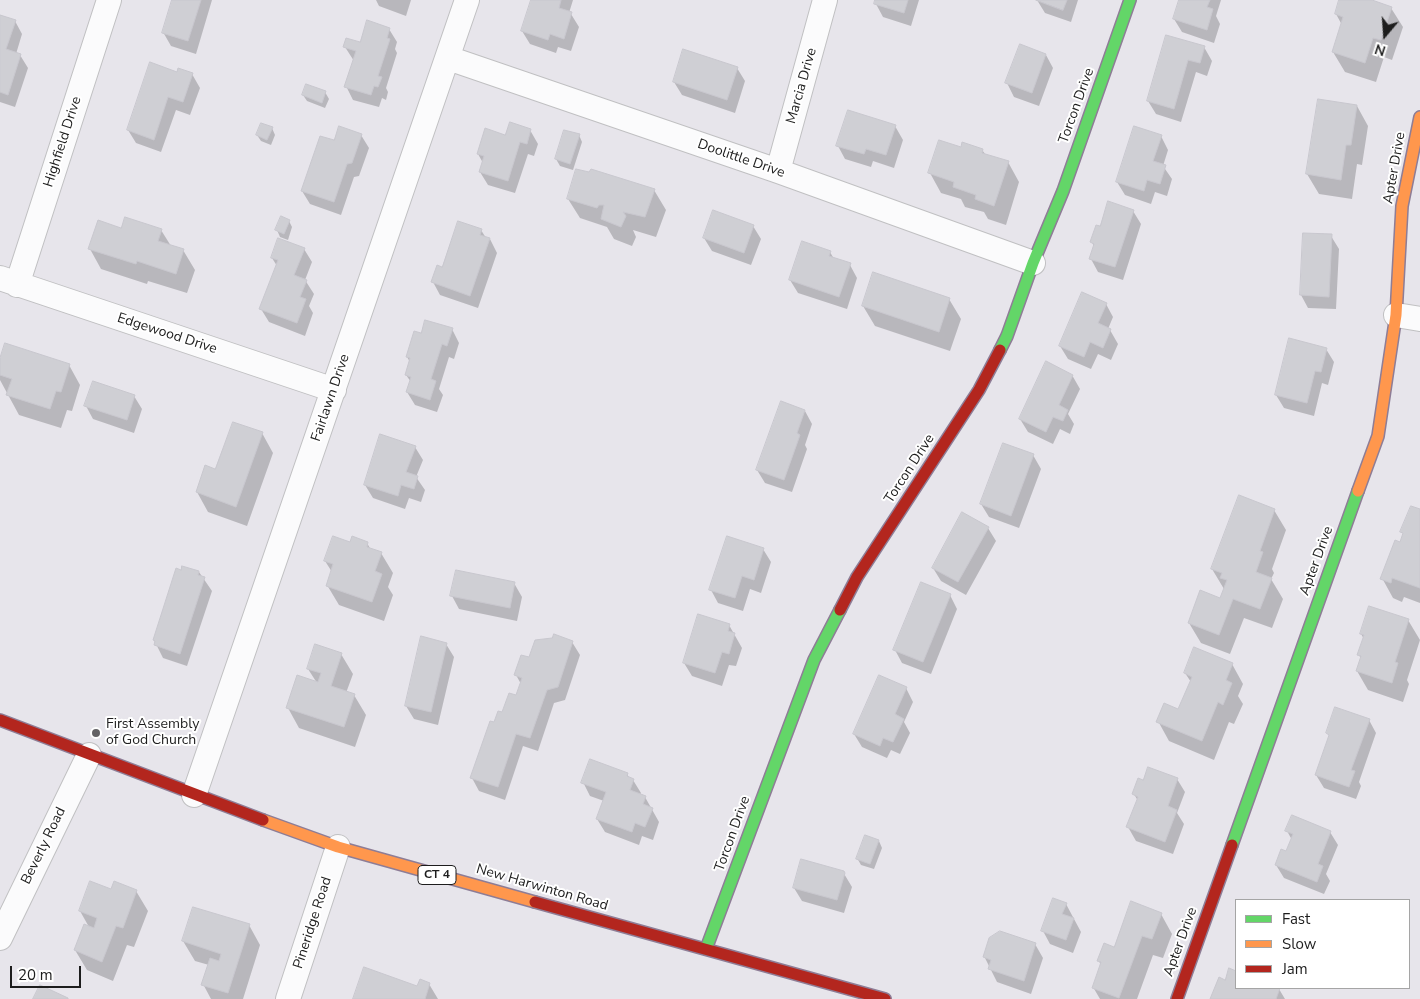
<!DOCTYPE html>
<style>
body{margin:0}
#map{position:relative;width:1420px;height:999px;overflow:hidden;background:#e7e5eb;font-family:"Nunito Sans",sans-serif}
canvas{display:block}
.legend{position:absolute;left:1235px;top:899px;width:175px;height:90px;box-sizing:border-box;background:#fff;border:1px solid #a5a5a5;margin:0;padding:6px 9px;list-style:none;font-size:15px;color:#1d1d1d}
.legend li{display:flex;align-items:center;gap:10px;height:25px}
.legend b{width:25px;border:1px solid #a5a5a5}
.north{position:absolute;left:1360px;top:10px;width:50px;height:50px;-webkit-text-stroke:4px #fff;paint-order:stroke;rotate:198deg;font-size:14px;font-weight:700;line-height:20px;text-align:center;color:#1d1d1d}
.north::after{content:'';display:block;margin:auto;width:18px;height:22px;background:#1d1d1d;clip-path:polygon(50% 0,100% 100%,50% 72%,0 100%)}
.scale{position:absolute;left:10px;top:966px;width:71px;height:22px;box-sizing:border-box;border:2px solid #1d1d1d;border-top:0;padding-left:6px;font-size:15px;line-height:18px;white-space:nowrap;color:#1d1d1d;-webkit-text-stroke:4px #fff;paint-order:stroke}
</style>
<div id="map">
<canvas width="1420" height="999"></canvas>
<ul class="legend">
<li><b style="height:6px;background:#63d668"></b>Fast</li>
<li><b style="height:6px;background:#ff974d"></b>Slow</li>
<li><b style="height:6px;background:#b3261e"></b>Jam</li>
</ul>
<div class="north">N</div>
<div class="scale">20 m</div>
</div>
<script>
const c = document.querySelector('canvas').getContext('2d');
c.lineJoin = 'round';
function paint(path, color) {
  c.fillStyle = color;
  c.fill(path, 'evenodd');
}
function stroke(path, color, width, dash) {
  c.strokeStyle = color;
  c.lineWidth = width;
  c.lineCap = dash ? 'butt' : 'round';
  c.setLineDash(dash || []);
  c.stroke(path);
}
function drawText(font, color, halo, rows, align = 'center') {
  c.font = font + ' "Nunito Sans",sans-serif';
  c.lineWidth = 4;
  c.setLineDash([]);
  c.textBaseline = 'middle';
  c.strokeStyle = halo;
  c.fillStyle = color;
  for (const [text, x, y, turn = 0] of rows) {
    c.save();
    c.translate(x, y);
    c.rotate((+turn || 0) * Math.PI / 180);
    c.textAlign = isNaN(turn) ? turn : align;
    if (halo) c.strokeText(text, 0, 0);
    c.fillText(text, 0, 0);
    c.restore();
  }
}
paint(new Path2D(`
 M173 0H212L196 54 171 46 163 32Z
 M376 0H411L406 16 379 6Z
 M533 0H573L569 13 571 14 579 27 571 51 558 47 556 53 530 44 522 31Z
 M877 0H919L911 26 883 17 876 4Z
 M1037 0H1078L1071 22 1045 13Z
 M1180 0H1221L1216 16 1220 24 1214 43 1182 32 1174 19Z
 M1341 0H1368L1391 8 1403 27 1392 60 1384 57 1376 82 1345 72 1333 52 1342 25 1336 14Z
 M0 16 15 21 22 34 16 54 20 55 28 68 15 107 0 102Z
 M389 29 397 42 395 49 397 53 386 88 388 92 386 100 382 98 379 107 353 100 346 86 354 61 345 47 361 44Z
 M1167 36 1204 47 1212 61 1207 76 1196 72 1181 122 1156 114 1148 101Z
 M1046 55 1053 68 1039 106 1014 97 1007 83Z
 M737 68 745 81 735 113 682 95 674 82Z
 M178 74H192L200 88 190 115 176 110 161 152 136 143 128 130Z
 M325 92 329 99 325 108 307 101 303 95Z
 M1319 100 1357 106 1368 126 1362 165 1357 164 1352 199 1319 194 1307 174Z
 M895 126 903 140 894 168 873 161 871 167 845 159 838 146Z
 M272 128 275 135 271 145 261 141 257 135Z
 M530 130 538 144 534 156 528 154 515 193 488 185 480 172 483 163 478 154 506 136Z
 M361 135 369 148 359 176 354 177 341 215 310 204 302 191 335 142Z
 M579 135 582 142 573 170 560 166 556 159Z
 M1161 136 1168 150 1163 166 1172 179 1167 196 1155 192 1151 204 1125 195 1117 182Z
 M962 149 982 150 986 155 1008 162 1019 182 1006 225 988 219 984 212 965 207 961 199 941 193 930 173Z
 M654 190 666 210 656 237 633 230 636 237 632 246 614 239 607 227 580 218 568 199Z
 M1133 211 1141 224 1123 280 1098 272 1091 259 1094 247 1092 242Z
 M289 221 292 227 288 240 280 237 277 230Z
 M753 226 761 239 751 265 712 251 704 238Z
 M122 230H161L171 246 183 250 195 270 187 293 148 281 147 284 101 269 90 249Z
 M481 230 486 238 490 239 497 253 478 308 440 295 433 282 442 269Z
 M1331 236 1339 249 1336 309 1308 308 1301 295Z
 M304 249 312 262 305 280 314 294 309 306 313 313 305 336 269 322 261 309 277 266 272 258Z
 M830 252 834 259 850 265 857 278 847 309 798 293 790 280Z
 M949 299 961 319 950 351 875 326 863 306Z
 M1106 304 1113 317 1108 329 1110 330 1118 344 1111 360 1098 354 1091 369 1068 359 1060 346Z
 M452 329 459 343 454 359 449 357 439 389 443 395 437 412 415 405 407 392 411 382 406 375 410 362 407 357 421 334Z
 M1326 349 1334 362 1328 385 1322 383 1314 416 1284 408 1276 395Z
 M0 362 69 365 80 385 72 411 67 410 61 428 19 415 0 380Z
 M1072 375 1080 389 1068 414 1074 424 1070 434 1060 429 1053 444 1028 432 1020 419Z
 M134 396 142 409 134 433 93 419 86 406Z
 M781 403 805 411 812 424 805 445 807 449 792 492 765 483 757 470Z
 M262 433 273 453 247 526 208 512 197 492 216 471Z
 M415 447 423 460 416 477 425 490 421 502 409 498 405 509 373 498 365 485Z
 M1033 455 1041 469 1019 528 989 517 981 504Z
 M1274 510 1286 530 1272 569 1274 573 1271 579 1283 599 1272 628 1244 618 1230 654 1201 643 1189 623 1221 599 1224 589 1212 569Z
 M1420 510V603L1404 597 1402 602 1393 598 1382 578 1400 544 1404 535 1402 532Z
 M988 528 996 541 966 595 941 581 933 568Z
 M351 543H367L371 550 381 553 393 573 388 587 393 595 384 621 339 605 327 585 332 572 325 561Z
 M763 549 771 562 761 593 750 589 743 611 718 603 711 590Z
 M199 572 212 591 187 666 163 658 154 640Z
 M514 583 522 597 517 621 459 609 452 596Z
 M950 595 957 609 931 674 902 663 895 650Z
 M1408 620 1420 640 1407 680 1409 684 1403 702 1368 690 1357 671 1361 659 1359 655 1364 639 1361 634Z
 M729 625 742 648 736 666 729 665 722 686 692 676 684 663Z
 M572 642 580 655 565 700 554 703 538 751 523 746 505 800 479 791 472 778 494 724 517 696 521 684 516 675 530 659Z
 M446 644 454 657 438 725 414 719 406 706Z
 M341 654 353 674 346 693 354 695 366 715 355 747 299 728 288 708 317 683 308 669Z
 M1232 664 1243 684 1238 696 1243 704 1234 724 1229 722 1214 760 1169 741 1158 721 1179 711 1191 682 1185 673Z
 M906 688 913 702 904 722 910 733 900 754 891 750 887 758 862 747 854 734Z
 M1369 720 1376 733 1359 782 1361 786 1356 799 1324 788 1316 775 1330 737 1327 732Z
 M627 774 630 779 633 780 641 793 640 795 645 797 659 822 653 840 642 836 639 845 605 832 597 819 604 801 590 796 583 782Z
 M1177 779 1185 792 1177 813 1184 824 1173 854 1136 841 1128 827 1138 801 1134 794 1144 782Z
 M1287 831 1330 832 1338 845 1326 874 1330 881 1324 894 1284 878 1276 865 1287 853 1292 840Z
 M866 837 879 841 882 848 874 869 861 865 857 858Z
 M843 872 852 887 844 913 802 901 794 888Z
 M111 891H136L148 911 134 947 127 945 113 981 87 970 75 950 89 927 80 911Z
 M1066 904 1081 932 1073 953 1050 944 1043 931Z
 M1161 914 1172 934 1163 958 1153 955 1137 999H1100L1093 987 1101 966 1099 961Z
 M249 925 260 945 243 999H211L203 984 209 965 195 961 183 941Z
 M1035 944 1043 958 1031 994 997 982 984 956Z
 M1230 970 1236 972V988H1276L1279 989 1285 999H1212L1226 981Z
 M429 984 438 999H354L418 987Z`), '#0003');
const building = new Path2D(`
 M172 0H201L188 41 162 33Z
 M531 0H561L559 8 572 12 564 39 550 34 548 40 521 31Z
 M875 0H908L904 13 874 4Z
 M1036 0H1067L1063 10Z
 M1179 0H1210L1207 7 1213 9 1207 30 1173 19Z
 M1339 0H1372L1392 7 1381 40 1373 38 1365 63 1332 52 1343 17 1335 14Z
 M0 15 16 20 6 49 21 54 8 95 0 92Z
 M367 20 390 28 387 38 390 39 378 76 382 77 378 87 374 86 371 95 344 87 356 51 343 47 346 38 360 42Z
 M1166 35 1205 46 1200 63 1188 60 1174 109 1147 101Z
 M1020 44 1046 54 1032 93 1005 83Z
 M683 49 738 67 727 100 673 82Z
 M150 62 177 72 178 68 193 73 183 102 168 97 154 140 127 130Z
 M306 84 326 91 322 103 302 95Z
 M1318 99 1357 105 1351 145H1346L1341 180 1306 174Z
 M848 110 896 125 886 155 866 149 864 154 836 146Z
 M510 122 531 129 527 144 520 142 508 181 479 172 484 156 477 154 485 128 505 135Z
 M261 123 273 127 267 140 256 135Z
 M339 126 362 134 352 163 347 164 334 202 301 191 320 136 334 140Z
 M1134 126 1162 135 1153 161 1166 165 1160 184 1147 180 1144 191 1116 182Z
 M564 130 580 134 570 164 555 159Z
 M939 140 961 147 962 142 983 149 982 153 1009 161 994 206 975 199 976 195 953 187 954 182 928 173Z
 M576 169 589 172 591 169 655 189 645 217 623 212 626 216 621 227 601 219 604 205H599L597 208 567 199Z
 M1108 201 1134 210 1115 267 1089 259 1094 244 1090 242 1096 225 1100 226Z
 M713 210 754 225 744 253 703 238Z
 M281 216 290 220 284 234 275 230Z
 M125 217 162 229 158 241 184 249 176 274 137 261 136 264 88 249 98 220 121 228Z
 M458 221 482 229 480 235 490 238 470 296 431 282 437 265 442 267Z
 M1303 233 1332 234 1329 297 1300 295Z
 M278 238 305 248 294 275 307 280 300 297 306 299 297 323 259 309 278 260 271 258Z
 M802 241 831 251 829 256 851 263 839 297 789 280Z
 M873 272 950 298 939 332 862 306Z
 M1082 292 1107 303 1098 323 1111 329 1103 348 1090 342 1084 357 1059 346Z
 M425 320 453 328 447 346 442 344 431 379 436 381 430 400 406 392 411 377 405 375 410 358 406 357 414 331 421 333Z
 M1289 338 1327 348 1321 372 1315 371 1307 403 1275 395Z
 M5 343 70 364 61 392 56 391 50 409 6 395 12 379 0 375V358Z
 M1046 361 1073 375 1059 405 1068 410 1063 421 1053 417 1046 432 1019 419Z
 M93 381 135 395 127 420 84 406Z
 M781 401 805 410 797 433 800 435 784 480 756 470Z
 M233 422 263 432 236 507 196 492 205 465 215 469Z
 M380 434 416 446 406 472 418 476 414 489 401 485 398 496 364 485Z
 M1003 443 1034 454 1011 516 980 504Z
 M1239 495 1275 509 1260 551 1263 552 1256 572 1272 578 1260 609 1233 599 1219 635 1188 623 1200 590 1220 598 1227 580 1220 578 1222 573 1211 569Z
 M1411 506 1420 509V588L1392 578 1391 583 1380 579 1395 540 1400 542 1403 533 1400 532Z
 M962 512 989 527 958 582 932 568Z
 M333 536 350 542 352 536 368 542 367 547 382 552 375 571 382 574 372 602 326 586 333 564 324 561Z
 M727 536 764 548 754 580 742 576 735 598 709 590Z
 M182 566 199 571 198 575 205 577 180 654 154 645 155 641 153 640 176 568 181 570Z
 M456 570 515 582 510 608 450 596Z
 M921 582 951 594 923 662 893 650Z
 M1369 606 1409 619 1395 662 1398 663 1392 683 1356 671 1361 656 1357 655 1364 635 1360 634Z
 M698 614 730 624 728 631 735 633 729 654 722 652 715 673 683 663Z
 M554 634 573 641 558 687 547 690 530 738 516 734 498 787 470 778 490 721 494 722 498 711 502 712 509 693 516 695 522 678 514 675 521 655 529 657 535 640 552 638Z
 M421 636 447 643 431 712 405 706Z
 M315 644 342 653 331 686 355 694 344 727 286 708 297 675 318 682 321 673 307 669Z
 M1194 647 1233 663 1226 680 1232 683 1223 705 1218 702 1202 741 1156 722 1164 703 1178 709 1192 677 1184 673Z
 M879 675 907 687 895 714 904 719 893 742 883 738 880 746 853 734Z
 M1335 707 1370 719 1351 770 1355 771 1349 787 1315 775 1329 735 1326 733Z
 M590 759 628 773 627 776 634 779 630 790 646 796 643 804 653 808 645 827 635 823 632 832 596 819 606 792 581 783Z
 M1148 767 1178 778 1168 806 1177 810 1165 842 1126 827 1138 797 1132 794 1138 778 1143 780Z
 M1292 815 1331 831 1318 864 1323 866 1317 882 1275 865 1281 849 1286 851 1293 834 1285 831Z
 M865 835 879 840 870 864 856 859Z
 M801 859 844 871 845 873 837 900 793 888Z
 M90 881 111 889 114 881 137 890 123 928 116 926 102 962 74 950 84 924 94 928 97 918 79 911Z
 M1053 898 1067 903 1062 914 1074 918 1066 940 1041 931Z
 M1131 901 1162 913 1152 939 1142 936 1119 998 1092 988 1101 962 1097 961 1104 943 1114 947Z
 M193 907 250 924 228 993 201 985 210 958 219 961 221 954 182 941Z
 M1000 931 1036 943 1024 981 988 969 991 960 983 957 989 938Z
 M364 967 417 986 420 979 430 983 425 999H353Z
 M1229 968 1236 971V988H1280L1276 999H1210L1219 977 1225 980Z
 M40 985 68 998V999H33Z`);
paint(building, '#cfcfd4');
stroke(building, '#c8c7ce', 1);
const street = new Path2D(`
 M448 58 778 171 1033 263
 M778 171 825 0
 M0 278 334 390
 M17 285 109 0
 M1396 315 1420 319
 M194 795 467 0
 M0 938 89 755
 M288 999 338 847`);
const fast = new Path2D(`
 M1000 350 1007 336 1033 263 1063 191 1130 0
 M1232 845 1358 491
 M706 949 814 660 840 610`);
const slow = new Path2D(`
 M1358 491 1378 436 1396 315 1402 206 1420 117
 M263 820 338 847 535 902`);
const jam = new Path2D(`
 M840 610 857 577 979 390 1000 350
 M0 720 263 820
 M535 902 885 999
 M1177 999 1232 845`);
stroke(street, '#c0c0c2', 26);
stroke(fast, '#8e7d96', 14);
stroke(slow, '#8e7d96', 14);
stroke(jam, '#8e7d96', 14);
stroke(street, '#fbfbfc', 24);
stroke(fast, '#63d668', 11);
stroke(slow, '#ff974d', 11);
stroke(jam, '#b3261e', 11);
for (const [x, y, r, color] of [
 [96,733,5,"#646365"]
]) {
  const dot = new Path2D();
  dot.arc(x, y, r, 0, 2 * Math.PI);
  c.fillStyle = color;
  c.fill(dot);
  stroke(dot, '#fff', 2);
}
for (const [x, y, w] of [
 [437,875,38]
]) {
  const box = new Path2D();
  box.roundRect(x - w / 2, y - 9.5, w, 19, 4);
  c.fillStyle = '#fff';
  c.fill(box);
  stroke(box, '#1d1d1d', 1);
}
drawText('bold 12px', '#1d1d1d', null, [
 ["CT 4",437,875]
]);
drawText('14px', '#1d1d1d', '#fff', [
 ["Marcia Drive",802,86,-74],
 ["Torcon Drive",1077,106,-70],
 ["Highfield Drive",63,142,-72],
 ["Doolittle Drive",741,159,19],
 ["Apter Drive",1395,168,-80],
 ["Edgewood Drive",167,334,18],
 ["Fairlawn Drive",331,398,-71],
 ["Torcon Drive",910,469,-57],
 ["Apter Drive",1317,561,-70],
 ["Torcon Drive",733,834,-70],
 ["Beverly Road",44,846,-64],
 ["New Harwinton Road",542,888,16],
 ["Pineridge Road",313,923,-72],
 ["Apter Drive",1181,942,-70]
]);
drawText('14px', '#1d1d1d', '#fff', [
 ["First Assembly",106,725],
 ["of God Church",106,741]
], 'left');
</script>
